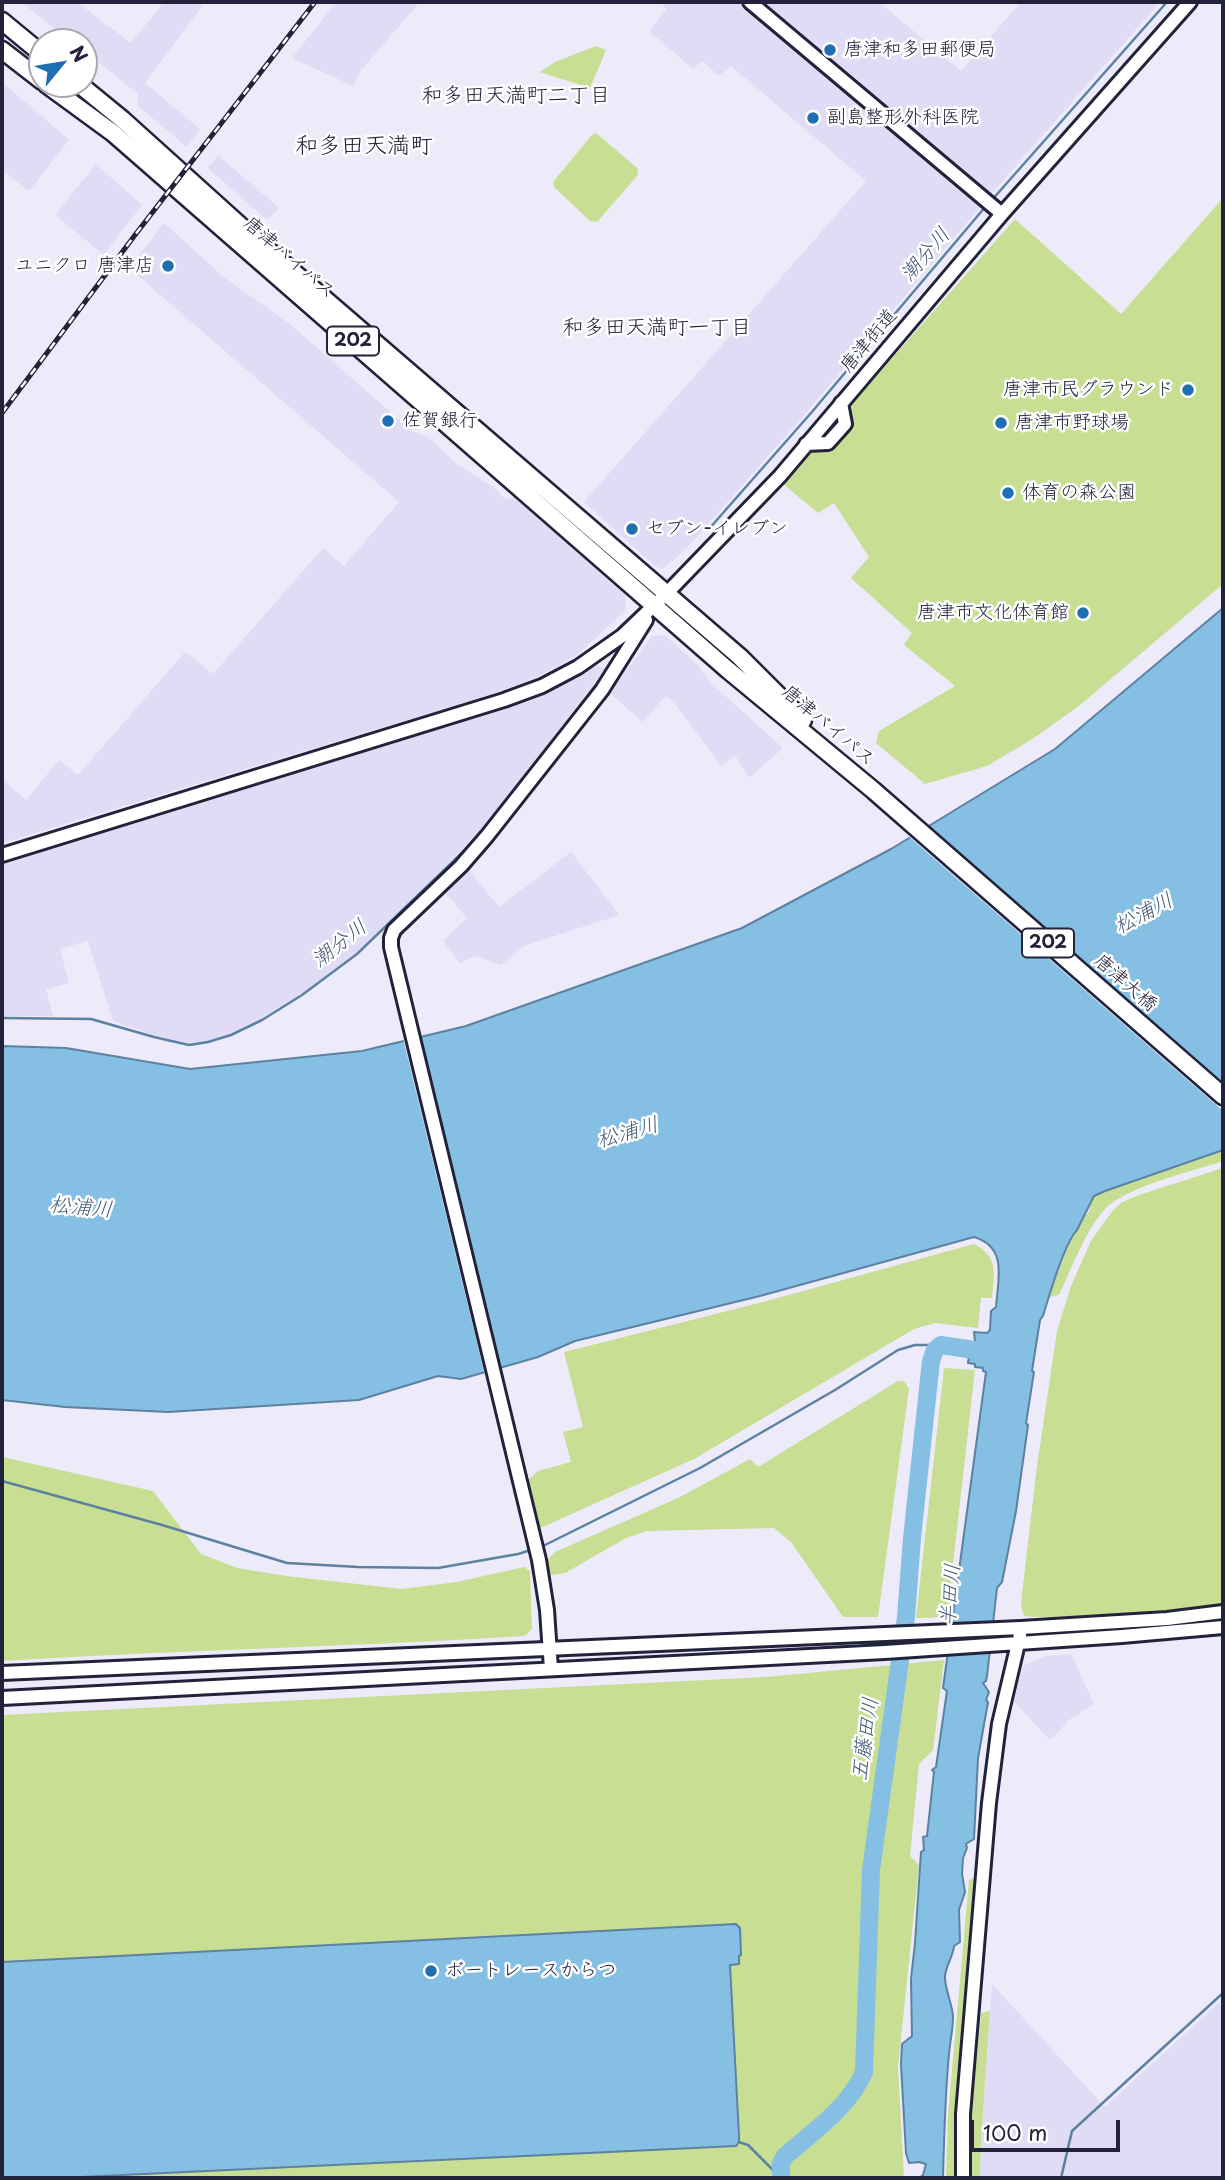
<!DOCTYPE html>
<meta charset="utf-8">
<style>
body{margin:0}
#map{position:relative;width:1225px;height:2180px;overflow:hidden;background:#edeaf9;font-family:"Playpen Sans",sans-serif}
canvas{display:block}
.frame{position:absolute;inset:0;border:4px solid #22223b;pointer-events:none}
.north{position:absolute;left:28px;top:28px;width:70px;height:70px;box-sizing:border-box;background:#fff;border:2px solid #a7a7b1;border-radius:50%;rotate:60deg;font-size:19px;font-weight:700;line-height:28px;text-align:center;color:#22223b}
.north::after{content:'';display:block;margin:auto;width:24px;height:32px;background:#1f6fb2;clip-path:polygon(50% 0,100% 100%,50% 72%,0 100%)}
.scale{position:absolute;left:970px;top:2120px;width:150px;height:32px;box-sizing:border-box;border:4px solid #22223b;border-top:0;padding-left:9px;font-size:21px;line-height:24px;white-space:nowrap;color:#22223b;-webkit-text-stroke:5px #fff;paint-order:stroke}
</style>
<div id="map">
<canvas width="1225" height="2180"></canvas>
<div class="frame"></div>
<div class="north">N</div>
<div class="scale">100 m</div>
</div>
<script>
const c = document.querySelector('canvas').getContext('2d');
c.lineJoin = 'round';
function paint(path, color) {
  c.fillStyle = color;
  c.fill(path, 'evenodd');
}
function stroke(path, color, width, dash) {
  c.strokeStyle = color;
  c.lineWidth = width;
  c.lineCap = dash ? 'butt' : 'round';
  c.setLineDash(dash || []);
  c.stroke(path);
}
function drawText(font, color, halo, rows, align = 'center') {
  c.font = font + ' "Playpen Sans","Klee One",sans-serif';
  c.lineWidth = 5;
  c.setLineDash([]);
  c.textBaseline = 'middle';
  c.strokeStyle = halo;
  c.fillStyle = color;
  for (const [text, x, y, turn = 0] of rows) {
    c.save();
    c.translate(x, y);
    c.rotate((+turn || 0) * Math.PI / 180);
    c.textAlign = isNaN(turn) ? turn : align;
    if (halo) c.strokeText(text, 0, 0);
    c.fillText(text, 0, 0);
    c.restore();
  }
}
paint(new Path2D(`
 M21 2H77L131 43 164 2H205L145 83 200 129 187 147 138 106V94L84 51V42H72Z
 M336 2H420L362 69 353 86 292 58Z
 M660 2H737L981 206 806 413 687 548 663 569 655 566 584 502 866 181 731 66 719 76 702 61 693 69 649 31 667 9Z
 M760 2H879L961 71 1021 2H1160L991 194Z
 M2 82 69 140 29 191 2 170Z
 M218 155 279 208 267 220 208 168Z
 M96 164 142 205 104 255 55 215Z
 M164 223 225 278 290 324 412 431 428 437 457 464 494 488 506 500 514 497 625 595 626 610 576 656 535 678 489 695 2 843V779L26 800 59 760 78 775 185 652 213 674 323 548 344 566 399 502 129 268Z
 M665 635 696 663 711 683 783 748 749 778 735 755 721 766 674 703 666 696 642 722 610 693 652 636Z
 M595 664 605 669 512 792 467 845 356 953 302 993 261 1018 229 1034 207 1041 188 1043 153 1035 113 1021 88 941 60 949 69 983 46 989 53 1016H2V861L514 705 546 691Z
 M571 852 619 915 524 946 501 965 476 956 460 963 443 941 467 918 444 891 468 869 499 907Z
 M1071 1654 1094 1704 1069 1720 1050 1740 1014 1702 1023 1666 1045 1656Z
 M992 1984 1105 2107 1223 1999V2178H980L981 2141Z`), '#e1dcf5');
paint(new Path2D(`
 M596 46 606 50 590 88 540 72 555 62Z
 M596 133 637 168 638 175 597 222 590 221 554 187 553 182 591 136Z
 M1223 198V584L1080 705 1034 738 987 766 925 784 876 743 879 731 955 686 904 645 912 633 851 578 869 557 834 503 818 513 782 483 1015 219 1121 314Z
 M1223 1150V1161C1193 1171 1131 1186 1108 1206 1088 1224 1071 1270 1059 1295L1048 1297 1074 1232 1089 1211 1094 1196 1105 1191Z
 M1223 1168V1605C1186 1613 1148 1612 1110 1614 1082 1616 1052 1619 1024 1616L1021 1605 1022 1594 1037 1466 1057 1331 1071 1286 1091 1241 1113 1210 1121 1203 1136 1196Z
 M974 1244C999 1257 994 1273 992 1298H981L978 1328 935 1323 914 1329 694 1459 538 1529 527 1481 538 1471 571 1462 563 1432 583 1427 564 1352 763 1302Z
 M944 1368 975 1370 947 1617 916 1618Z
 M898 1381H904L909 1389 878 1617H843L791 1542 774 1528 647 1531 626 1538 565 1573 551 1575 545 1563 555 1552 678 1498 750 1459 758 1467Z
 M2 1457 153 1491 201 1554 237 1568 286 1576 402 1589 457 1582 524 1567 530 1571 532 1629 525 1636C351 1647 176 1650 2 1661Z
 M944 1660 933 1750 919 1764 910 1856 919 1865 898 2067 904 2178H2V1715L766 1677Z
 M979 1877 956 2113V2178H946L948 2115 969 1880Z
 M990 2011 981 2141 980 2178H971V2119L981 2013Z`), '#c7de93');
const water = new Path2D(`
 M1223 608V1150L1105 1191 1094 1196 1077 1230C1064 1243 1049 1296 1043 1316L1040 1320 1032 1371 1034 1372 1026 1423 1028 1425 1016 1511 1002 1582 997 1588 987 1676 986 1681 983 1683 989 1692 986 1700 988 1702 978 1758 974 1839 966 1844 967 1848 963 1858 962 1874 965 1892 959 1910 960 1942 954 1946C953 1957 946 1965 945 1976 944 1987 953 2006 953 2017 953 2029 950 2042 949 2054 945 2095 944 2137 943 2178H919L923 2175 926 2164 919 2162 909 2163 906 2153 901 2064 902 2044 912 2036 911 1979 915 1943 921 1852 924 1850 923 1837 927 1836 934 1772 932 1770 936 1767 947 1691 943 1688 986 1372 983 1371V1368L975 1367V1364L968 1363 971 1342H975L974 1332 987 1333 990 1330 991 1311 996 1307C998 1279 1008 1247 974 1237L760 1296 575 1341 538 1357 461 1379 438 1376 359 1400 168 1412 65 1407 2 1400V1046L66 1048 190 1069 362 1051 466 1026 742 928 891 849 1055 749Z
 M736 1924 740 1928 741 1955 739 1956V1964L730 1965 739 2136V2142L736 2146 59 2178H2V1962Z`);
paint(water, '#85c0e4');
stroke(water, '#5d81a0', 2);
paint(new Path2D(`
 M923 825 1223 1087V1111L907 835Z
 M418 1034 499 1372 485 1376 403 1038Z`), '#edeaf9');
stroke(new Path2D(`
 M991 201 1167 2
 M708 530 811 413 986 206
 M526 777 601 678
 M2 1018 91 1019 154 1037 189 1045 208 1042 231 1035 262 1020 302 995 357 954 469 846 505 804
 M2 1481 162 1525 287 1563 358 1567 438 1568 518 1554 531 1550
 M541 1547 700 1468 835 1390 898 1350 915 1345H941
 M739 2142 748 2145 781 2178
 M1061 2178 1072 2131 1223 1993`), '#5d81a0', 2.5);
stroke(new Path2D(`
 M781 2178V2163L785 2156C812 2133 850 2106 864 2072L871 1870 906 1617 912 1538 931 1361 935 1350 941 1345 994 1353`), '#85c0e4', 18);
const secondary = new Path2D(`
 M750 2 1002 214
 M806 444 828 443 845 424 841 403
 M2 855 504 700 542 686 578 667 622 636 667 593 780 476 1002 214 1190 2
 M551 1669 547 1610 539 1560 391 947V938L394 930 461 866 487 836 602 690 646 620
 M2 1673 1021 1628 1167 1619 1223 1612
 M2 1698 885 1652 1122 1636 1223 1627
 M963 2178V2114L989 1803 999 1724 1020 1635`);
const highway = new Path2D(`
 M2 21 42 54
 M2 50 42 81
 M46 84 113 133 728 670 873 790 1223 1096
 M79 84 123 120 255 239 740 657 803 720`);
stroke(secondary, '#22223b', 18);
stroke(highway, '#22223b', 21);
stroke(secondary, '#fff', 12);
stroke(highway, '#fff', 16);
const rail = new Path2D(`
 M2 413 135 235 315 2`);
stroke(rail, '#22223b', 5);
stroke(rail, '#fff', 2.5, [8]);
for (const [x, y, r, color] of [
 [830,50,7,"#1f6fb2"],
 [813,118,7,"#1f6fb2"],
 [168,266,7,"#1f6fb2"],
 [1188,390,7,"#1f6fb2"],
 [388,421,7,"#1f6fb2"],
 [1001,423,7,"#1f6fb2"],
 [1008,493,7,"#1f6fb2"],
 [632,529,7,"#1f6fb2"],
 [1083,613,7,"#1f6fb2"],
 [431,1971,7,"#1f6fb2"]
]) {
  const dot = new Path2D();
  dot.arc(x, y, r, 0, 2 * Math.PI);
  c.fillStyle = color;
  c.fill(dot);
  stroke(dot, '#fff', 2.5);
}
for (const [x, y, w] of [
 [353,341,52],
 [1048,943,52]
]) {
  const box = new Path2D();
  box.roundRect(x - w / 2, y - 14.5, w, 29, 5);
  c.fillStyle = '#fff';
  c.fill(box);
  stroke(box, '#22223b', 2);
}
drawText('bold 18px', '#22223b', null, [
 ["202",353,341],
 ["202",1048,943]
]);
drawText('19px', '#22223b', '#fff', [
 ["唐津和多田郵便局",844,50],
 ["副島整形外科医院",827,118],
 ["ユニクロ 唐津店",154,266,"right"],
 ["唐津市民グラウンド",1174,390,"right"],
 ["佐賀銀行",402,421],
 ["唐津市野球場",1015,423],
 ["体育の森公園",1022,493],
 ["セブン-イレブン",646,529],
 ["唐津市文化体育館",1069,613,"right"],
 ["ボートレースからつ",445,1971]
], 'left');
drawText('19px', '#22223b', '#fff', [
 ["唐津バイパス",289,258,41],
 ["唐津街道",869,341,-50],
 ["唐津バイパス",828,726,40],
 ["唐津大橋",1125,983,41]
]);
drawText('21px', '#22223b', '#fff', [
 ["和多田天満町二丁目",516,96],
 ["和多田天満町一丁目",657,328]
]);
drawText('italic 21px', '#455976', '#fff', [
 ["潮分川",926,255,-49],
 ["松浦川",1144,914,-28],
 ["潮分川",340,944,-38],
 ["松浦川",628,1133,-16],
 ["松浦川",81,1208,5],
 ["半田川",951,1595,-85],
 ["五藤田川",866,1739,-82]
]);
drawText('23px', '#22223b', '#fff', [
 ["和多田天満町",364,147]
]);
</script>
